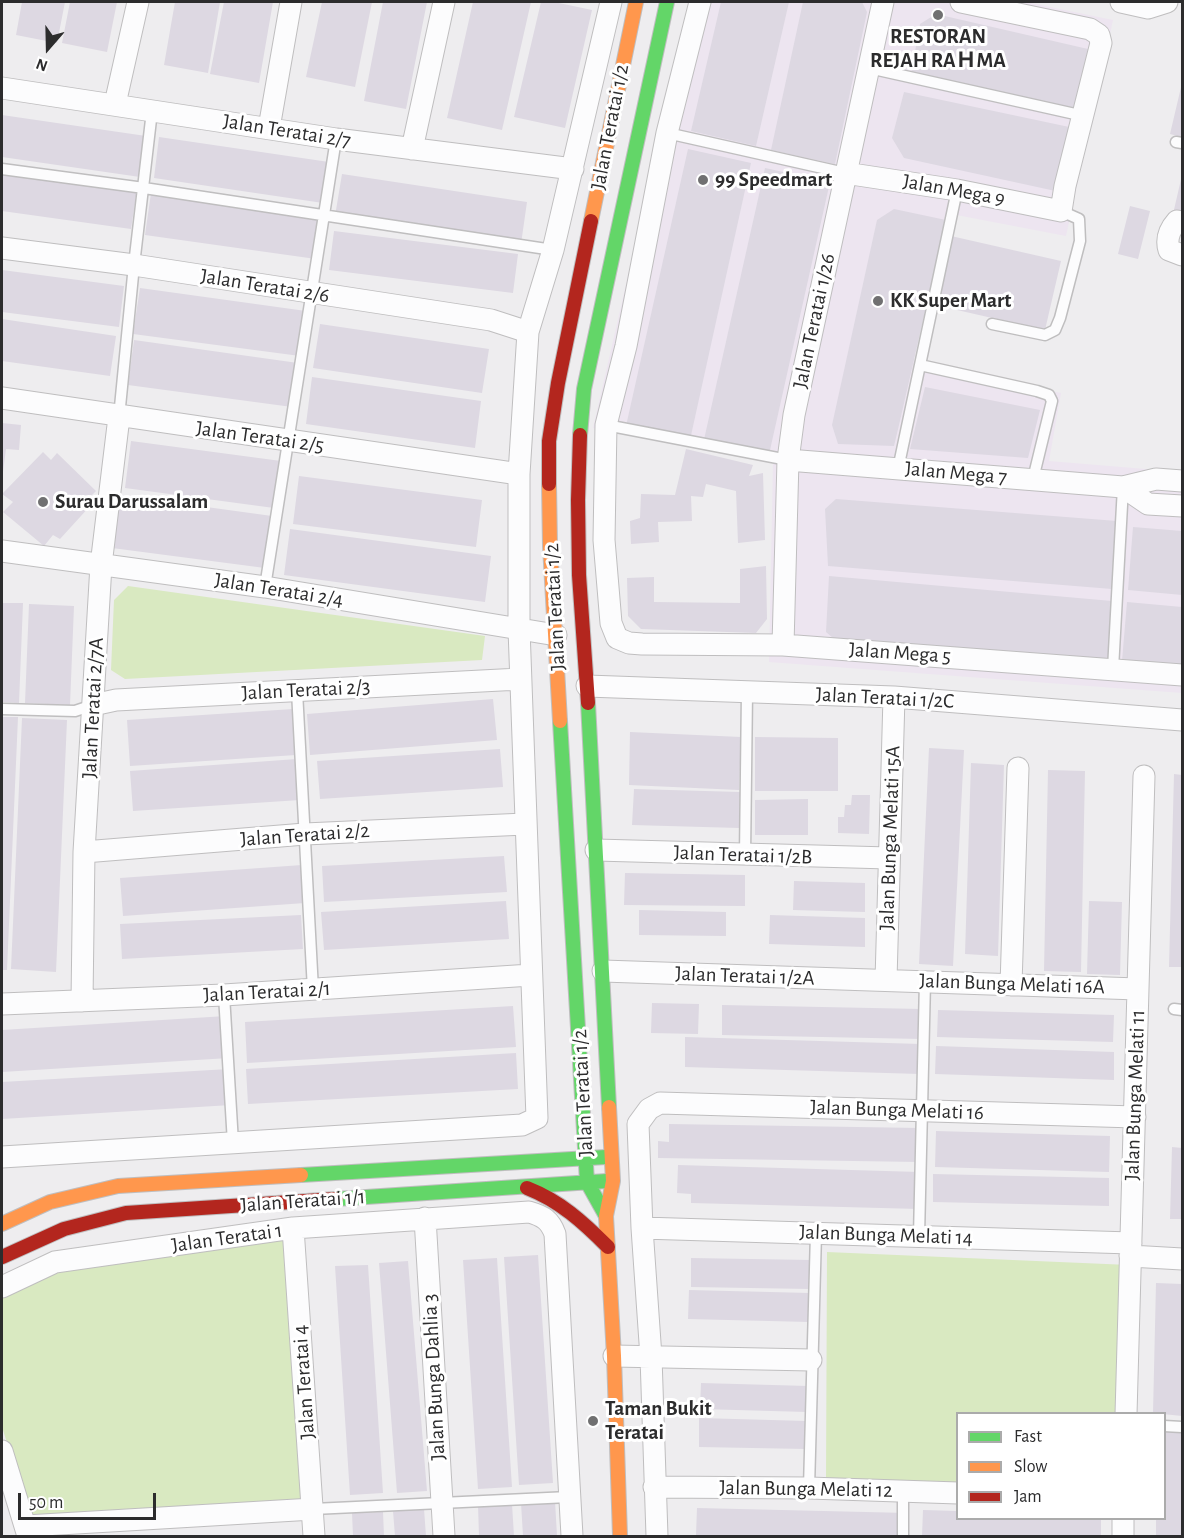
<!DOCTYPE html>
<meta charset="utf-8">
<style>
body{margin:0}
#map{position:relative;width:1184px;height:1538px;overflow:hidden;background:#eeedef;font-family:"Alegreya Sans",sans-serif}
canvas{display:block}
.frame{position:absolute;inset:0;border:3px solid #2c2c2d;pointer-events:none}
.legend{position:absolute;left:956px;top:1412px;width:210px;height:108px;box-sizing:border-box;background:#fff;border:2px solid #ababab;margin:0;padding:8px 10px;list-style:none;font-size:18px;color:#2c2c2d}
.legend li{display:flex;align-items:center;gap:12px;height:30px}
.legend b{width:30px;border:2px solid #ababab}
.north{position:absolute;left:18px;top:18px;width:60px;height:60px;-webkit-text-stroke:4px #fff;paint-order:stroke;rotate:200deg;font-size:16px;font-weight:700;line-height:24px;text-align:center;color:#2c2c2d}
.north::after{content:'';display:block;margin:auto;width:21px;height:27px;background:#2c2c2d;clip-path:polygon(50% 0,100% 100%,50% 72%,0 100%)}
.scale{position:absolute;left:18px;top:1493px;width:138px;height:27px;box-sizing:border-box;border:3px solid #2c2c2d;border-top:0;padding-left:8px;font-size:18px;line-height:21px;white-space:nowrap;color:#2c2c2d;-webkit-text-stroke:4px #fff;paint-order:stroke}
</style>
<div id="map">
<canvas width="1184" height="1538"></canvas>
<div class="frame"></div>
<ul class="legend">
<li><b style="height:8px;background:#63d668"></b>Fast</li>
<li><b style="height:8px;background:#ff974d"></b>Slow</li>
<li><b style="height:8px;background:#b3261e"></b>Jam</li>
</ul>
<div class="north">N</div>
<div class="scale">50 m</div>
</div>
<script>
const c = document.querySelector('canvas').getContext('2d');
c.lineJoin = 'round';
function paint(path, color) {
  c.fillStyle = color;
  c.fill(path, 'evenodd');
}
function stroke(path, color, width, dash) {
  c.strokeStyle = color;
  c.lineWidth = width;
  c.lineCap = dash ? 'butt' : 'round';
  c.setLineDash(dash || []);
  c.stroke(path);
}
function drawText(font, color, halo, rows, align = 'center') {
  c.font = font + ' "Alegreya Sans","Noto Sans SC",sans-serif';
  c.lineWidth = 6;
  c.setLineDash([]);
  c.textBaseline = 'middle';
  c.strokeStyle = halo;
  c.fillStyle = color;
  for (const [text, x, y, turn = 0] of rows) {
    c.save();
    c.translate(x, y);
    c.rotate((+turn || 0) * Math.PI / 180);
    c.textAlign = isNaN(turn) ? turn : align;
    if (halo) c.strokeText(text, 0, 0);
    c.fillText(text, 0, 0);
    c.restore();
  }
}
paint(new Path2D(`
 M691 2H1026L1113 20 1066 236 946 213 912 360 1061 393 1049 461 1182 472V693L769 662 773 462 593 428Z`), '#ede5f0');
paint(new Path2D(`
 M128 586 485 636 482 660 125 679 111 670 114 600Z
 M285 1237 304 1501 31 1518 2 1427V1295L57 1269Z
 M827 1252 1129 1265 1121 1413 958 1414 957 1483 826 1479Z`), '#d9e9c1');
paint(new Path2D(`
 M22 2H65L57 43 16 35Z
 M70 2H117L107 52 62 43Z
 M175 2H220L208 73 164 65Z
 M224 2H273L259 83 210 74Z
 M322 2H372L355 87 306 77Z
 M383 2H427L406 109 364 101Z
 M473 2H531L502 130 447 118Z
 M541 2H554L592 10 565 128 514 117Z
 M721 2H789L756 146 691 131Z
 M803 2H862L867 12 835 164 771 150Z
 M936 14 1088 49 1075 111 911 74 920 24Z
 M1182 83V137L1170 134Z
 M904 92 1074 128 1060 192 904 158 892 138Z
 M2 115 146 136 140 177 2 157Z
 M159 137 329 162 323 203 154 178Z
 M688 149 751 163 690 440 626 426Z
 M765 168 830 182 768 459 703 444Z
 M2 171 137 189 131 229 2 211Z
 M342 174 527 202 521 244 335 216Z
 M1182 175V217L1173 214Z
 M151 193 322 217 316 259 145 235Z
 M1130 206 1150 211 1138 259 1118 254Z
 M894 209 946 220 899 425 894 446 838 444 832 425 877 220Z
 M334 231 518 254 513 293 329 270Z
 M951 236 1061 261 1045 330 935 305Z
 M2 270 124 286 119 327 2 312Z
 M140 288 306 311 300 356 133 334Z
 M2 319 116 336 110 376 2 361Z
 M320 324 489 349 482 393 313 368Z
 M134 340 298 363 292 407 128 385Z
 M312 377 481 401 475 448 306 424Z
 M925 387 1040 410 1028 458 910 449Z
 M2 423 21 425 19 450 6 449 3 472Z
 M131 441 281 461 274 508 125 488Z
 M686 449 753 465 749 476 763 473 765 540 738 543 736 491 706 484 703 497 691 496 692 521 658 522 659 542 631 544 630 521 640 518 641 494 675 495Z
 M43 452 51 460 57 453 96 491 86 501 91 505 60 539 53 535 44 546 3 512 13 502 2 494Z
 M299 476 482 500 476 547 293 524Z
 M119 495 272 516 265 568 112 548Z
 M836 499 1117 521 1112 589 828 566 825 509Z
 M1133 527 1182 531V595L1128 590Z
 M290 529 491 556 485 602 284 575Z
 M766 566 767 619 756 633 641 629 628 616 627 578 654 577V602L740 603V569Z
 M829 576 1112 601 1107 666 839 643 826 632Z
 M1127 602 1182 607V666L1122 661Z
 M2 603H23L19 703 2 702Z
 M29 604 74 606 70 705 25 703Z
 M493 699 497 740 310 755 307 714Z
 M293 709 296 755 130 766 127 720Z
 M2 717H18L7 970H2Z
 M22 718 67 720 56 972 11 969Z
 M630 732 741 737 739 790 629 785Z
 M755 737 838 738V791H755Z
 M929 748 964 750 953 966 919 964Z
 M500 749 503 787 320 799 317 761Z
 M297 759 300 800 133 811 130 771Z
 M971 763 1004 765 998 956 965 954Z
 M1048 770 1085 771 1081 972 1044 971Z
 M1174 774 1182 775V967H1169Z
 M634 789 740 792 739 828 632 825Z
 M852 795H870L869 834 838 833V817H844L845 805H851Z
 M808 799V835H755V800Z
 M504 856 507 892 324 902 322 866Z
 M302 865 305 903 123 916 120 878Z
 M625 873 745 875V906L624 905Z
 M794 881 865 883V912L793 910Z
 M506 901 509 939 324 950 321 912Z
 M1089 901 1122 902 1120 975 1087 974Z
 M639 910 726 912V936L639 935Z
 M301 915 303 949 122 959 120 924Z
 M770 915 865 918V947L769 944Z
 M652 1003 699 1004 698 1034 651 1033Z
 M722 1005 922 1009V1039L722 1035Z
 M513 1006 516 1047 247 1063 245 1022Z
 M938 1010 1114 1015 1113 1042 937 1037Z
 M226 1016 229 1058 2 1072V1030Z
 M685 1037 921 1044 920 1074 685 1067Z
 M936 1046 1114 1052V1080L935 1074Z
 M516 1053 518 1089 248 1104 246 1069Z
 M229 1069 231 1105 2 1119V1082Z
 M669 1124 920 1128 919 1162 658 1158V1141L669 1142Z
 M936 1131 1110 1136 1109 1172 935 1167Z
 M1172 1147 1182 1148V1219H1170Z
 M678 1165 920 1172 919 1209 691 1203V1194L677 1193Z
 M933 1174 1109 1178V1206L933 1202Z
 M538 1255 553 1483 519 1485 504 1257Z
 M497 1258 512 1487 478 1489 463 1260Z
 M691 1258 811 1260 810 1289 691 1287Z
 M408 1261 427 1491 397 1493 379 1263Z
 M368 1265 383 1493 350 1495 335 1266Z
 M1156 1283 1182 1284V1416L1153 1413Z
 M689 1290 810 1293 809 1322 688 1319Z
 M701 1383 808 1386 807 1412 700 1409Z
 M699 1418 807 1421 806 1449 699 1447Z
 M1164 1430H1182V1536H1156V1518H1164Z
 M555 1501 557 1536H523L521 1503Z
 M512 1504 514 1536H479L478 1505Z
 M697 1508 908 1513 907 1536 696 1535Z
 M424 1509 426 1536H395L393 1511Z
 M923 1510 957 1511 958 1518H1101V1536H922Z
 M383 1512 384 1536H353L352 1513Z`), '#ddd8e2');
const lane = new Path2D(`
 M869 68 1084 116
 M667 133 845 173
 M1176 142 1182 143
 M2 169 144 188 553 250
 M992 324 1045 335 1055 330 1060 318 1080 241 1079 219 1061 211
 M920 365 1037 391 1049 395 1052 401 1033 479
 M119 417 134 265 152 111
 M606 425 788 460
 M898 469 957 190
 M265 587 336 139
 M1113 669 1123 487
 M297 691 313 990
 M2 709 75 711 93 705
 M745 855 747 692
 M224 995 233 1143
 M1174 1009 1182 1010
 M919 1236 925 981
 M1164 1426 1182 1427
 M809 1488 816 1233
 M313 1509 569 1497
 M903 1536V1492`);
const street = new Path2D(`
 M700 2 667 133 626 346 606 425 604 540 611 623 617 638 629 643 642 644 783 645 1182 675
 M1121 2 1148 8 1167 2
 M2 88 336 139 573 169
 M115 104 138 2
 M269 128 291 2
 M412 149 444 2
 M845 173 957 190 1061 211 1065 186 1101 43 1099 35 1090 29 961 2
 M1182 222 1177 221C1169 230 1166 240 1169 250L1182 255
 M2 248 134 265 491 320 528 332
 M2 398 519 474
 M788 460 1123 487 1156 479 1182 481
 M1123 487 1148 504 1182 506
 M2 551 265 587 556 635
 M783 645 788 460 794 415 883 2
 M587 686 894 697 1182 720
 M93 705 116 700 520 679
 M596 850 889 858
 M84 852 305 834 525 824
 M603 971 1138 989
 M886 980 894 697
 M1011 985 1018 768
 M82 1001 84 852 101 565 119 417
 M2 1004 224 995 531 975
 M2 1157 522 1125 537 1118 519 629V474L528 332 553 250 611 2
 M425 1218 444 1536
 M293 1228 314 1536
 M642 1228 1131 1243
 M1130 1256 1182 1259
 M2 1287 55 1262 293 1228 529 1212C543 1216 550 1220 555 1234L572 1536
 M614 1356 811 1360
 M1126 1414 1144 776
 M2 1451 28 1536
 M654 1487 809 1488 958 1493
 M26 1526 313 1509
 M657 1536 651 1357 642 1228 638 1124 649 1109 660 1103 1135 1117
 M1123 1536V1518`);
const fast = new Path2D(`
 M580 435 584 389 667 2
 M588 703 609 1107
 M560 721 587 1182 606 1216
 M301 1175 606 1157
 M336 1199 607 1181`);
const slow = new Path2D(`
 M591 221 636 2
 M549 484 550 546 560 721
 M609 1107 613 1181 606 1216 614 1356 620 1536
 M2 1224 50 1202 118 1186 301 1175`);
const jam = new Path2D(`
 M580 435 578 500 579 575 588 703
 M549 484V441L558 383 591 221
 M527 1188C560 1201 583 1222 608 1247
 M2 1257 64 1229 126 1213 336 1199`);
stroke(lane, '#bfbebf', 13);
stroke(street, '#bfbebf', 23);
stroke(fast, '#bfbebf', 16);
stroke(slow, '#bfbebf', 16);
stroke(jam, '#bfbebf', 16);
stroke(lane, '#fcfcfd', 10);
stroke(street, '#fcfcfd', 21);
stroke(fast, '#63d668', 14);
stroke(slow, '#ff974d', 14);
stroke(jam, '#b3261e', 14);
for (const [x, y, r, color] of [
 [938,15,6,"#707071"],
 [703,180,6,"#707071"],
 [878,301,6,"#707071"],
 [43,502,6,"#707071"],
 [593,1421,6,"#707071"]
]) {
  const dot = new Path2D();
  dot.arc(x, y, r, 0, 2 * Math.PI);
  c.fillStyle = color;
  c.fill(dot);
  stroke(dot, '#fff', 2);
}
drawText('bold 21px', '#2c2c2d', '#fff', [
 ["RESTORAN",938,37,"center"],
 ["REJAH RAＨMA",938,61,"center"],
 ["99 Speedmart",715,180],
 ["KK Super Mart",890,301],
 ["Surau Darussalam",55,502],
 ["Taman Bukit",605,1409],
 ["Teratai",605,1433]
], 'left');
drawText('21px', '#2c2c2d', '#fff', [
 ["Jalan Teratai 1/2",610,127,-79],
 ["Jalan Teratai 2/7",287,131,9],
 ["Jalan Mega 9",954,190,10],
 ["Jalan Teratai 2/6",265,286,9],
 ["Jalan Teratai 1/26",814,321,-78],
 ["Jalan Teratai 2/5",260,437,8],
 ["Jalan Mega 7",956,473,5],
 ["Jalan Teratai 2/4",279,590,9],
 ["Jalan Teratai 1/2",555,607,-93],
 ["Jalan Mega 5",900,653,4],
 ["Jalan Teratai 2/3",306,690,-3],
 ["Jalan Teratai 1/2C",885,698,3],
 ["Jalan Teratai 2/7A",93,708,-87],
 ["Jalan Teratai 2/2",305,835,-4],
 ["Jalan Bunga Melati 15A",890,838,-88],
 ["Jalan Teratai 1/2B",743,855,2],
 ["Jalan Teratai 1/2A",745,976,2],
 ["Jalan Bunga Melati 16A",1012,984,2],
 ["Jalan Teratai 2/1",267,992,-3],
 ["Jalan Teratai 1/2",583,1093,-93],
 ["Jalan Bunga Melati 11",1135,1095,-88],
 ["Jalan Bunga Melati 16",897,1110,2],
 ["Jalan Teratai 1/1",303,1201,-4],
 ["Jalan Bunga Melati 14",886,1235,2],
 ["Jalan Teratai 1",227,1238,-8],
 ["Jalan Bunga Dahlia 3",434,1377,-93],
 ["Jalan Teratai 4",304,1382,-94],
 ["Jalan Bunga Melati 12",806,1489,1]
]);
</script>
